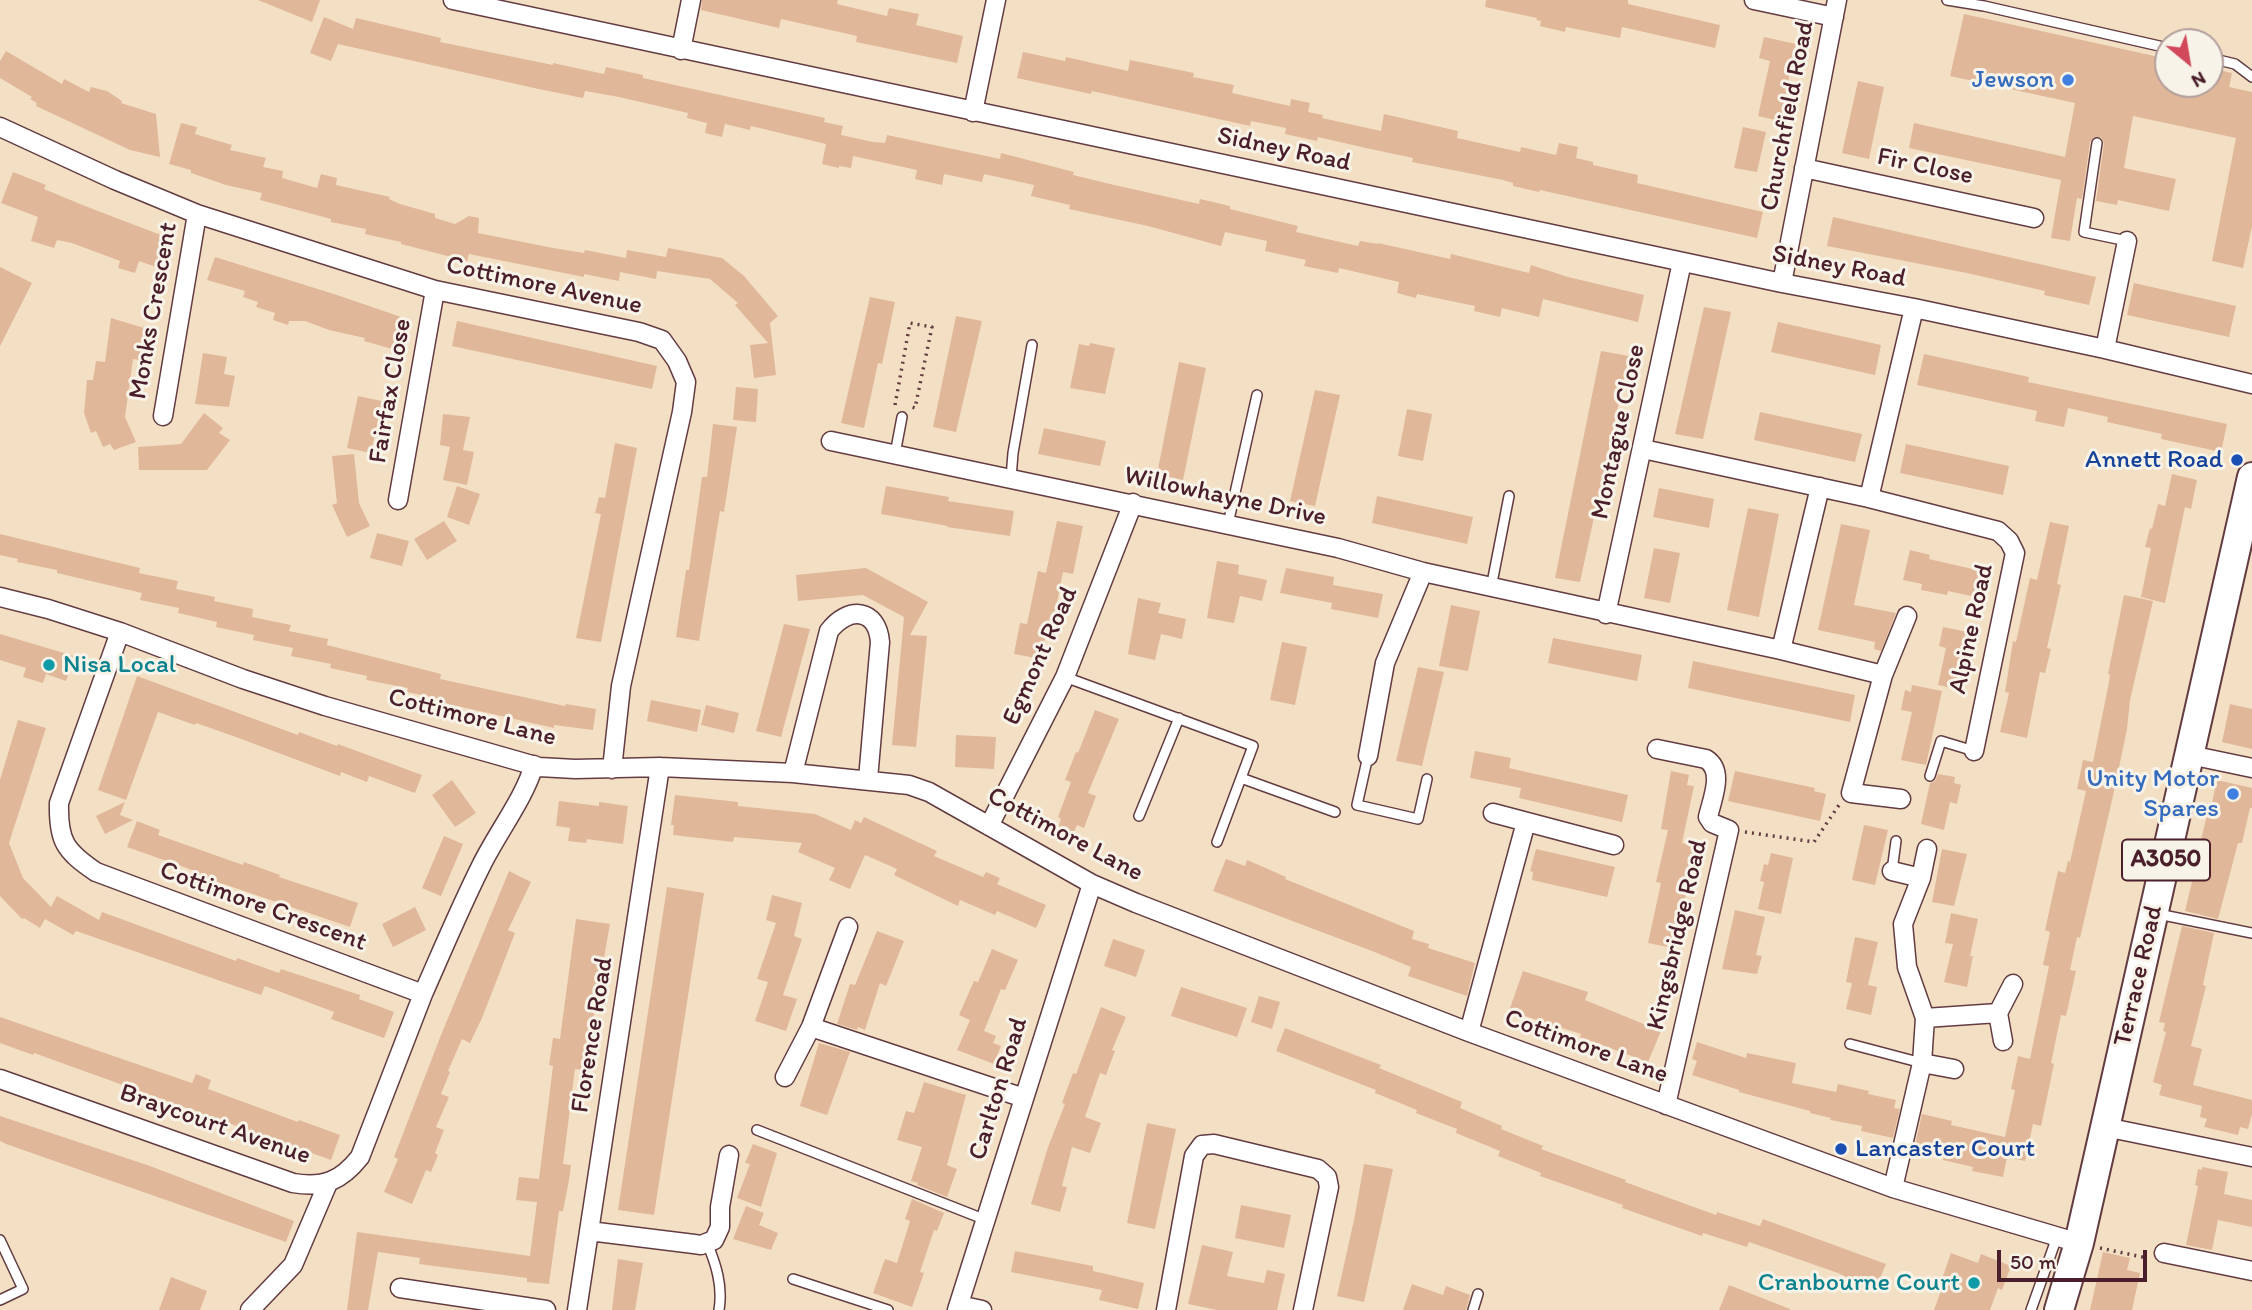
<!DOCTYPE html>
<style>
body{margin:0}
#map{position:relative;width:2252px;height:1310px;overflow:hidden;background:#f3e0c4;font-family:Itim,sans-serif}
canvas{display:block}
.north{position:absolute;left:2154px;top:28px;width:70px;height:70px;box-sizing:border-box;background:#f7f3e8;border:2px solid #b29e9c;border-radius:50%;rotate:150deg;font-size:19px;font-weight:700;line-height:28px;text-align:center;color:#4a1f2b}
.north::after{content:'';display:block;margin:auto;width:24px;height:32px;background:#d1495b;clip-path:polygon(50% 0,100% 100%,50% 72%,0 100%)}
.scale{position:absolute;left:1997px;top:1250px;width:150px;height:32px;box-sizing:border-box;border:4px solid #4a1f2b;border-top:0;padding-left:9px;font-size:21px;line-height:24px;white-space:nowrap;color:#4a1f2b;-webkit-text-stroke:5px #f7f3e8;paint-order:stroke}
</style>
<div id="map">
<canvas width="2252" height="1310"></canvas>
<div class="north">N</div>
<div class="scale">50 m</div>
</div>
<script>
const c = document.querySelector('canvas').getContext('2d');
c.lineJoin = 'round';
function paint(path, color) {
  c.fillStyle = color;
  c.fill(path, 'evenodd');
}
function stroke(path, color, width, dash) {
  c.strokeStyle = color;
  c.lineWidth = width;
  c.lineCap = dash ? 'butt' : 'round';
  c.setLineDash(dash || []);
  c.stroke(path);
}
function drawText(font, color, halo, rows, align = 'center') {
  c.font = font + ' Itim,sans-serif';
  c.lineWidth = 6;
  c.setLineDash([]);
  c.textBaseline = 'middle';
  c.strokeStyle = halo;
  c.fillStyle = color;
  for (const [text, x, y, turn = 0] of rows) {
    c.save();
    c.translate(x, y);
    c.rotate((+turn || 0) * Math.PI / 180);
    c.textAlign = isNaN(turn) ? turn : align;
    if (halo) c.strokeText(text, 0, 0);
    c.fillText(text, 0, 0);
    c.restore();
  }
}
paint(new Path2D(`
 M258 0H320L312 22Z
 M702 0H838L837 4 887 16 889 8 919 14 916 25 963 36 957 63 856 42 857 36 781 19 779 28 701 10Z
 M1486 0H1628V4L1720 25 1715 48 1622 27 1620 38 1566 27 1565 32 1540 26 1541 21 1536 20 1537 18 1485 7Z
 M1964 14 2168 59V84H2210V68L2232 73 2229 87 2252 92V226L2243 268 2212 261 2236 138 2133 116 2124 168 2176 179 2169 211 2118 200 2117 205 2096 201 2104 143 2101 137H2094L2090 142 2082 199 2077 198 2070 241 2051 238 2061 180 1909 148 1914 123 2065 157 2075 103 1950 76Z
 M324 17 353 29 356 18 441 38 440 42 553 65V63L604 74 606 67 643 75V78L825 118 824 122 843 126 841 135 873 142 885 143 887 135 1000 159 1001 153 1074 172 1073 175 1110 184 1199 204 1200 199 1230 206V209L1298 226 1296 232 1358 246 1360 241 1378 244V243L1450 259 1451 254 1529 273 1531 265 1568 277 1644 295 1638 322 1543 299 1539 317 1502 308 1500 317 1474 311 1475 306 1417 294 1416 298 1397 293 1399 282 1339 268 1338 273 1304 266 1306 260 1265 251 1267 241 1225 232 1221 246 1148 226 1069 209 1070 205 1031 196 1034 185 984 174 982 182 944 174 942 185 915 179 917 170 853 156 851 168 839 166V168L822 164 826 144 751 126 750 130 725 124 722 137 705 133 707 123 687 118 688 113 619 97 585 91 583 98 534 88 338 44 331 61 310 53Z
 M1764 37 1796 44 1780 121 1758 116 1770 61 1759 58Z
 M6 51 62 84 64 79 89 92 91 87 107 91 122 101 121 103 156 114 160 157 130 150 36 106 37 103 30 99 32 97 0 78V61Z
 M1023 52 1065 61 1066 57 1128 71 1130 60 1194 73 1193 77 1234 85 1232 93 1290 106 1291 99 1310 103 1308 112 1323 115 1322 118 1381 131 1384 114 1458 131 1457 138 1520 152 1521 147 1556 155 1559 143 1578 147 1576 158 1593 162V165L1638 175 1637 183 1763 212 1757 238 1540 190 1539 192 1513 186V183L1503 180 1412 162 1413 158 1366 148 1318 137 1317 141 1285 134 1286 128 1251 121 1250 126 1092 91 1091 94 1017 78Z
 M1858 81 1884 87 1869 159 1842 153Z
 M181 123 197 127 195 134 232 145 230 150 266 158 263 167 283 171 282 178 317 188 321 174 337 178 336 185 390 197 389 199 400 204 435 214V218L455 224 469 216 479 218 478 233 553 248 584 253 585 250 626 258 627 250 666 257 668 248 722 258 744 276 778 316 770 323 776 375 754 378 750 345 768 343 735 305 738 303 710 279 657 271 656 279 620 272 619 281 584 274V277L469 254 467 261 401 244V242L365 234 366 229 331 222V219L260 200 262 193 226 185 191 173V170L169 164Z
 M1743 127 1766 132 1757 172 1734 168Z
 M13 172 46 185 44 189 85 206 166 237 156 267 139 261 135 273 118 268 120 261 72 243 57 240 54 248 31 241 38 217 1 203Z
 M1833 217 2096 277 2089 305 2044 295 2045 291 1967 273 1827 246Z
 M215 257 337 295 404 318 403 326 410 328 403 352 364 341 365 338 329 330 305 321H289L288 325 273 320 275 313 256 307 258 302 243 297 245 291 207 280Z
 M0 267 32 283 0 346Z
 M2134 283 2236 306 2229 337 2127 315Z
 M870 297 895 302 882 364 878 363 864 428 841 423Z
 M1704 307 1731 312 1703 439 1675 434Z
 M956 316 982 321 956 432 933 427Z
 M111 318 144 328 139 360 133 359 125 417 136 442 114 450 110 444 103 447 96 431 91 433 84 413 87 380H93L96 361 105 362Z
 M457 321 657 366 652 389 452 346Z
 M1778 322 1881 345 1875 375 1771 352Z
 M1090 343 1115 348 1105 394 1070 388 1079 344 1089 346Z
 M1601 351 1629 356 1580 582 1555 578Z
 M203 353 227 357 224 374 235 376 229 407 195 404Z
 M1924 354 2029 377 2028 382 2227 424 2221 452 2161 439 2162 434 2107 422 2108 417 2068 408 2064 427 2035 421 2037 411 1917 385Z
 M1179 362 1206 368 1183 480 1157 474Z
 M736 387 758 389 756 422 733 420Z
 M1315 390 1340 395 1315 506 1290 501Z
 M358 396 382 401 371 453 347 448Z
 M1407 409 1432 414 1423 461 1398 456Z
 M1760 412 1862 434 1855 462 1754 440Z
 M204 413 223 428 219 433 230 440 207 470H139L138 447 181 444Z
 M443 414 470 417 463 450 474 452 467 485 443 480 450 447 440 445Z
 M713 424 737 427 724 512 720 511 699 641 676 637 686 570H689L702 477H707Z
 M1044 428 1106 441 1100 466 1038 454Z
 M615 443 637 448 601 642 576 638 601 514 595 513 599 497 605 498Z
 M1906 444 2009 466 2003 495 1900 473Z
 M354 454 359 503 370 526 347 537 332 505 337 503 332 456Z
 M2172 474 2197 480 2191 509 2185 507 2165 603 2141 597 2151 548 2145 547 2150 528 2152 529 2158 504 2165 506Z
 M457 486 480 494 469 525 447 517Z
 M886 486 949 497 948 501 1014 511 1010 536 947 527 948 526 881 514Z
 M1659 488 1714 499 1709 528 1653 517Z
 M1377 496 1473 517 1467 544 1372 523Z
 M1748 508 1779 514 1759 617 1727 610Z
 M444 521 457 541 427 560 414 539Z
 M1057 521 1083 526 1073 574 1063 572 1053 623 1048 622 1041 659 1014 654 1020 623 1027 624 1038 571 1046 573Z
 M2050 522 2069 526 2057 584 2061 585 2047 648 2051 649 2045 673 2040 672 2027 738 2000 732 2009 693 2005 692 2013 641 2016 642 2030 578 2037 580Z
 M1841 524 1870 530 1854 605 1896 613 1881 651 1874 649 1875 642 1818 630Z
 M377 533 409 541 402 566 370 558Z
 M0 534 140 568 139 573 178 581 176 589 215 597 214 601 253 609 252 617 291 625 289 631 328 639 327 645 441 674 440 679 565 706 566 704 596 709 593 730 554 725V728L444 703 445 700 407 692 408 688 366 680 367 676 330 668 331 664 291 656 293 648 253 640 254 635 216 627 217 622 178 613 179 608 140 600 142 593 57 573V570L17 562 18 559 0 555Z
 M1654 548 1680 553 1670 603 1644 598Z
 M1910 550 1930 555 1929 559 1990 573 1984 599 1948 591 1947 595 1921 590 1922 584 1903 580Z
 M1217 561 1239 565 1238 574 1267 580 1262 601 1240 596 1234 623 1207 618Z
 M866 568 928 602 910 635 927 636 916 747 892 745 904 617 863 595 798 601 796 575Z
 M1286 568 1334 577 1333 585 1383 594 1378 618 1331 609 1332 603 1280 593Z
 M2124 595 2153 601 2130 700 2127 729 2113 796 2080 938 2077 937 2070 970 2076 971 2066 1016 2061 1015 2051 1063 2054 1064 2041 1126 2033 1124 2025 1161 2007 1157 2003 1177 1972 1171 1973 1167 1943 1160 1944 1156 1914 1149 1922 1114 1952 1121 1951 1125 2005 1137 2015 1090 2011 1089 2018 1056 2030 1059 2049 966 2043 965 2050 932 2045 930 2058 871 2065 873 2068 861 2070 862 2086 791 2077 789 2083 760 2093 762 2109 682 2110 674H2108Z
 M1138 598 1161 603 1158 613 1186 619 1182 639 1161 634 1155 660 1128 654Z
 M1451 605 1480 611 1468 671 1439 666Z
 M784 624 810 629 781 737 756 731Z
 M1943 627 1968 632 1966 642 1971 643 1969 650 1975 651 1969 678 1963 677 1960 690 1938 685 1946 648 1939 646Z
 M0 634 74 656 66 681 46 674 43 683 23 677 26 668 0 660Z
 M1553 638 1642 655 1637 681 1548 663Z
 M1282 642 1307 647 1295 705 1270 700Z
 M1693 661 1855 695 1850 722 1688 688Z
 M1418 667 1444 672 1422 766 1396 761Z
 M137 676 298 735 299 732 337 746 338 744 422 775 415 793 369 776 367 782 341 772 340 776 233 736 196 723 195 725 158 712 126 800 98 790Z
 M1912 685 1942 691 1926 765 1901 760 1912 712 1901 710 1905 690 1911 692Z
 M651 700 701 710 697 732 647 721Z
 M2230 704 2252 709V749L2222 742Z
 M706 705 739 713 734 733 701 725Z
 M1095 710 1119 719 1088 793 1096 796 1084 828 1077 825 1073 834 1058 828 1061 819 1058 817 1071 782 1065 780 1076 752 1078 753Z
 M18 720 46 728 9 843 23 878 51 907 57 896 99 920 102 912 236 961 237 958 279 973 281 969 360 995 359 999 394 1012 384 1038 331 1019 334 1012 265 986 261 995 76 931 73 935 45 919 40 928 24 918 22 919 0 896V780Z
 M956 735 996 737 994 769 955 767Z
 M1475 751 1511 758 1509 768 1628 795 1622 822 1519 798 1521 788 1470 778Z
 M1671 771 1689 775 1687 785 1694 786 1682 843 1698 846 1673 948 1648 943 1661 883 1656 882 1668 830 1661 829Z
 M1735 771 1815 788 1814 791 1826 794 1820 821 1728 801Z
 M1938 774 1955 777 1954 783 1961 785 1957 804 1950 802 1944 830 1921 824 1930 783 1935 781Z
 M452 780 476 813 455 827 432 795Z
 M2217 780 2252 788V808H2250L2242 843H2238L2218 919 2185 911 2194 873 2192 872 2196 856H2197L2207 815 2209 816Z
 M675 795 738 802V806L815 814 851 830 855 820 861 823 864 817 937 851 934 856 983 877 986 872 1000 878 997 884 1046 905 1036 928 997 911 995 915 960 900 958 906 894 875 897 869 865 855 850 889 829 880 835 868 798 852 802 843 734 837 733 842 673 835 674 825H671Z
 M559 801 599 806V802L628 806 623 844 587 839 586 843 568 841 570 828 556 826Z
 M125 802 120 815 133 820 105 834 96 816Z
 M137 821 160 830 158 835 243 865 244 862 280 875 279 877 358 903 350 927 197 875 198 872 127 847Z
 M1864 825 1888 830 1875 885 1852 880Z
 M444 836 463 844 441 896 422 888Z
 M1536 849 1615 867 1607 897 1532 880 1533 872 1530 871Z
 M1942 849 1967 854 1954 906 1932 902Z
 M1771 853 1793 858 1781 914 1758 909 1764 882 1760 881 1764 864 1768 865Z
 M1226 859 1245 866 1247 860 1268 869 1286 877 1285 879 1414 931 1412 939 1429 944 1428 948 1475 963 1467 996 1408 976 1411 967 1372 951 1213 891Z
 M509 871 531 882 508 930 515 933 482 1018 470 1043 462 1039 448 1071 450 1072 441 1094 449 1097 436 1127 444 1130 435 1153 438 1155 431 1172 426 1170 412 1204 384 1192 398 1159 394 1157 441 1035Z
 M667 887 704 893 654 1215 618 1210Z
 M772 895 802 903 794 936 802 939 783 995 797 999 786 1031 755 1021 768 982 757 979 776 923 766 920Z
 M415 907 426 930 393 947 382 924Z
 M1735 910 1765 917 1756 955 1762 956 1757 974 1722 969Z
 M1951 913 1978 919 1970 956H1973L1967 987 1944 982 1953 944 1945 943Z
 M576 919 610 924 584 1070 575 1069 563 1164 571 1165 569 1180 563 1211H559L549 1284 527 1282V1278L419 1264 420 1258 378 1252 368 1310H347L357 1232 530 1256 537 1202 516 1200 519 1177 539 1179 553 1066 549 1065 553 1038 560 1039Z
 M2182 926 2214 933 2203 985 2206 986 2191 1046 2202 1049 2193 1085 2252 1100V1114L2248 1129 2240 1127 2238 1135 2204 1127 2207 1119 2200 1117 2202 1106 2159 1095 2162 1085 2153 1082 2166 1032 2163 1031 2165 1023 2159 1022Z
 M877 931 904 941 886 986 880 983 865 1030 858 1027 857 1030 837 1024 850 984 855 985Z
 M1855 937 1878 942 1868 985 1877 987 1871 1015 1846 1009 1852 983 1846 982Z
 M1113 939 1145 950 1136 977 1104 966Z
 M992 949 1018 960 1005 990 1001 989 984 1031 996 1036 993 1043 1001 1046 994 1064 957 1050 970 1020 959 1015 974 981 978 982Z
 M1523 971 1588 992 1585 1000 1661 1031 1648 1062 1580 1037 1581 1034 1509 1011Z
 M1181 987 1247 1008 1237 1037 1171 1016Z
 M1259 996 1280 1002 1272 1029 1251 1022Z
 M1101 1007 1126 1017 1112 1050 1115 1051 1106 1075 1100 1073 1085 1117 1101 1123 1090 1153 1072 1147 1062 1186 1067 1187 1060 1212 1031 1204 1048 1147 1065 1104 1062 1103 1073 1073 1076 1074Z
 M0 1017 192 1083 196 1074 211 1080 208 1089 298 1122 299 1120 340 1135 331 1160 34 1053 33 1055 0 1043Z
 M1285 1028 1381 1065 1379 1068 1462 1102 1460 1108 1502 1126 1501 1129 1543 1146 1541 1149 1626 1180 1625 1182 1716 1215 1717 1212 1760 1226 1763 1219 1886 1264 1875 1290 1838 1273 1749 1242 1747 1247 1703 1233 1702 1236 1622 1208 1623 1205 1540 1176 1541 1173 1498 1156 1500 1151 1456 1133 1457 1129 1416 1113 1417 1110 1375 1093 1376 1090 1276 1051Z
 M1697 1042 1746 1058 1747 1053 1796 1063 1792 1083 1836 1092 1838 1084 1869 1091 1868 1094 1896 1100 1894 1108 1900 1109 1893 1138 1861 1131 1862 1126 1830 1120 1831 1118 1810 1113V1111L1739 1092V1090L1692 1075 1697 1061 1692 1059Z
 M819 1043 850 1052 827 1115 800 1106Z
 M924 1082 966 1095 947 1165 957 1169 947 1197 917 1185 918 1183 911 1181 922 1147 897 1140 906 1111 914 1113Z
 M0 1116 150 1166 294 1221 286 1242 6 1144 0 1141Z
 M1147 1123 1176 1129 1155 1229 1127 1223Z
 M753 1144 777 1153 761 1207 737 1198 750 1164 745 1163Z
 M1364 1164 1393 1169 1364 1302 1337 1296 1354 1220Z
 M2202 1167 2228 1172 2224 1194 2252 1200V1227L2218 1220 2212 1250 2186 1245 2198 1186 2195 1185 2198 1169 2202 1170Z
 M912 1199 944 1213 937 1231 934 1230 920 1272 924 1273 912 1307 873 1293 885 1259 897 1263 910 1221 905 1219Z
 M1241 1205 1291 1215 1284 1248 1235 1238Z
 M746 1206 764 1213 759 1225 778 1233 771 1250 733 1239Z
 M1202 1245 1233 1252 1227 1276 1264 1283 1267 1270 1285 1274 1277 1310H1217L1188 1304Z
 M1015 1251 1093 1266V1271L1144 1283 1138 1309 1099 1300 1102 1290 1011 1272Z
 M2103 1252 2130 1258 2127 1270 2140 1273 2132 1310H2090Z
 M1951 1253 1978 1263 1981 1254 2011 1266 2002 1290 1998 1288 1990 1310H1934L1946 1277 1943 1276Z
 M618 1259 643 1263 635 1310H612Z
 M171 1277 207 1291 200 1310H159Z
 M1412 1284 1443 1295 1446 1286 1470 1295 1466 1310H1403Z
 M1729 1285 1790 1309V1310H1719Z`), '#e0b799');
const service = new Path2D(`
 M1947 0 1984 6 2168 48
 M2210 58 2235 64 2252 77
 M2097 143 2084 232 2127 241
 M895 454 902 417
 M1011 478 1013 453 1032 345
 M1228 524 1257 395
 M1491 588 1509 496
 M1065 677 1253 746 1217 842
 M1368 756 1357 805 1418 819 1427 779
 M1930 776 1941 741 1974 751
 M1241 778 1335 812
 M1139 816 1179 718
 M1892 871 1896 841
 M2158 914 2252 933
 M1850 1044 1922 1063
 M757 1130 986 1220
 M0 1240 23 1289 0 1300
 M707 1243C716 1264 723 1286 719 1310
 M793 1279 888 1310
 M1473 1310 1478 1294
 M2031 1310 2057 1237`);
const minor = new Path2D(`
 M453 0 1782 283 1914 308 2105 349 2252 384
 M1754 0 1834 17
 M681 50 691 0
 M973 112 996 0
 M0 127 115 180 197 214 435 290 639 332 662 340 677 361 686 382 682 412 621 686 612 769
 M1804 168 2034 218
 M1782 283 1837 0
 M2105 349 2127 241
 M163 416 197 214
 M831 441 1338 548 1423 572 1781 650 1883 675
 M1643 449 1869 498 1998 531 2009 541 2015 553 1974 751
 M1869 498 1914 308
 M398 500 435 290
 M0 597 48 609 120 632 243 679 325 706 539 767 575 769 660 767 793 773 909 785 929 792 1092 884 1136 903 1469 1032 1893 1188 2079 1243
 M1606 614 1682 262
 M120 632 59 803C58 841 65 851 96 872L423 994C442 951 460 908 481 866 497 833 524 799 534 765
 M1781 650 1820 487
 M1657 749 1706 759C1725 771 1712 799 1708 817L1712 823 1729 830 1666 1105
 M2190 755 2252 768
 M1368 756 1385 663 1423 572
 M793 773 829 631C848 606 877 608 880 642L868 779
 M1901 799 1851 793 1883 675 1907 616
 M1493 813 1614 845
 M989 826 1065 677 1133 503
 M1892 871 1921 878
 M1925 1018 1998 1013
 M811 1027 1024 1098
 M1469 1032 1526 822
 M2003 1041 1998 1013 2013 984
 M1922 1063 1954 1069
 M785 1077 811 1027 848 927
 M0 1079 293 1183C324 1188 341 1181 360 1157L423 994
 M2105 1127 2252 1157
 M1893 1188 1922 1063 1925 1018 1907 967 1903 924 1921 878 1927 849
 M589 1231 694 1244 701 1245 714 1240 720 1227V1207L729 1155
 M2164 1253 2252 1271
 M400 1288 546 1310
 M959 1305 982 1310
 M250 1310 293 1265 328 1183
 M577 1310 660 767
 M957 1310 1092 884
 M1166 1310 1194 1156 1202 1145 1214 1144 1318 1169 1327 1177 1329 1187 1303 1310`);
const primary = new Path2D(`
 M2059 1310 2079 1243 2252 477`);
stroke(service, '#633c42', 12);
stroke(minor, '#633c42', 21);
stroke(primary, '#633c42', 32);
stroke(new Path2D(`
 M895 405 910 323 932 327 915 408 912 407
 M1745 832 1814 842 1839 805
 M2100 1248 2147 1258`), '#633c42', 3.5, [2, 5]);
stroke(service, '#fff', 9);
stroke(minor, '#fff', 18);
stroke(primary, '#fff', 28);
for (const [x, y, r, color] of [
 [2068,80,7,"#3f7fe0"],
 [2237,460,7,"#1a4fb4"],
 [49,665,7,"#0f9aa8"],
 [2233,794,7,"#3f7fe0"],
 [1841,1149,7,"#1a4fb4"],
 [1974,1283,7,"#0f9aa8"]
]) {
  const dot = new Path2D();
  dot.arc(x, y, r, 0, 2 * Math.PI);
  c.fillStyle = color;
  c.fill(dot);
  stroke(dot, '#f7f3e8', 2.5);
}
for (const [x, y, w] of [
 [2166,860,88]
]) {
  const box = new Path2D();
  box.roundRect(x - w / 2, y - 20.5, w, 41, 5);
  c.fillStyle = '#f7f3e8';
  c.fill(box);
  stroke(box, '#4a1f2b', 2);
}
drawText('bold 24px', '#4a1f2b', null, [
 ["A3050",2166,860]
]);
drawText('26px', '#366cbe', '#f7f3e8', [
 ["Jewson",2054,80],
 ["Unity Motor",2219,779],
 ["Spares",2219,809]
], 'right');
drawText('26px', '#4a1f2b', '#f7f3e8', [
 ["Churchfield Road",1788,116,-79],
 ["Sidney Road",1284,150,12],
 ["Fir Close",1925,167,12],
 ["Sidney Road",1839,267,11],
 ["Cottimore Avenue",544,286,12],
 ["Monks Crescent",154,311,-80],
 ["Fairfax Close",391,391,-80],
 ["Montague Close",1619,432,-78],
 ["Willowhayne Drive",1225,497,12],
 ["Alpine Road",1972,629,-78],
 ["Egmont Road",1041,656,-66],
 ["Cottimore Lane",472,718,14],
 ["Cottimore Lane",1065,835,28],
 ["Cottimore Crescent",263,907,20],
 ["Kingsbridge Road",1678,935,-77],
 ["Terrace Road",2139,976,-77],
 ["Florence Road",593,1035,-81],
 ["Cottimore Lane",1586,1047,20],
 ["Carlton Road",999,1089,-73],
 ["Braycourt Avenue",215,1125,19]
]);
drawText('26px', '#164399', '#f7f3e8', [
 ["Annett Road",2223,460],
 ["Lancaster Court",1855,1149,"left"]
], 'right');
drawText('26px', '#0d838f', '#f7f3e8', [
 ["Nisa Local",63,665],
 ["Cranbourne Court",1960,1283,"right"]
], 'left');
</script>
